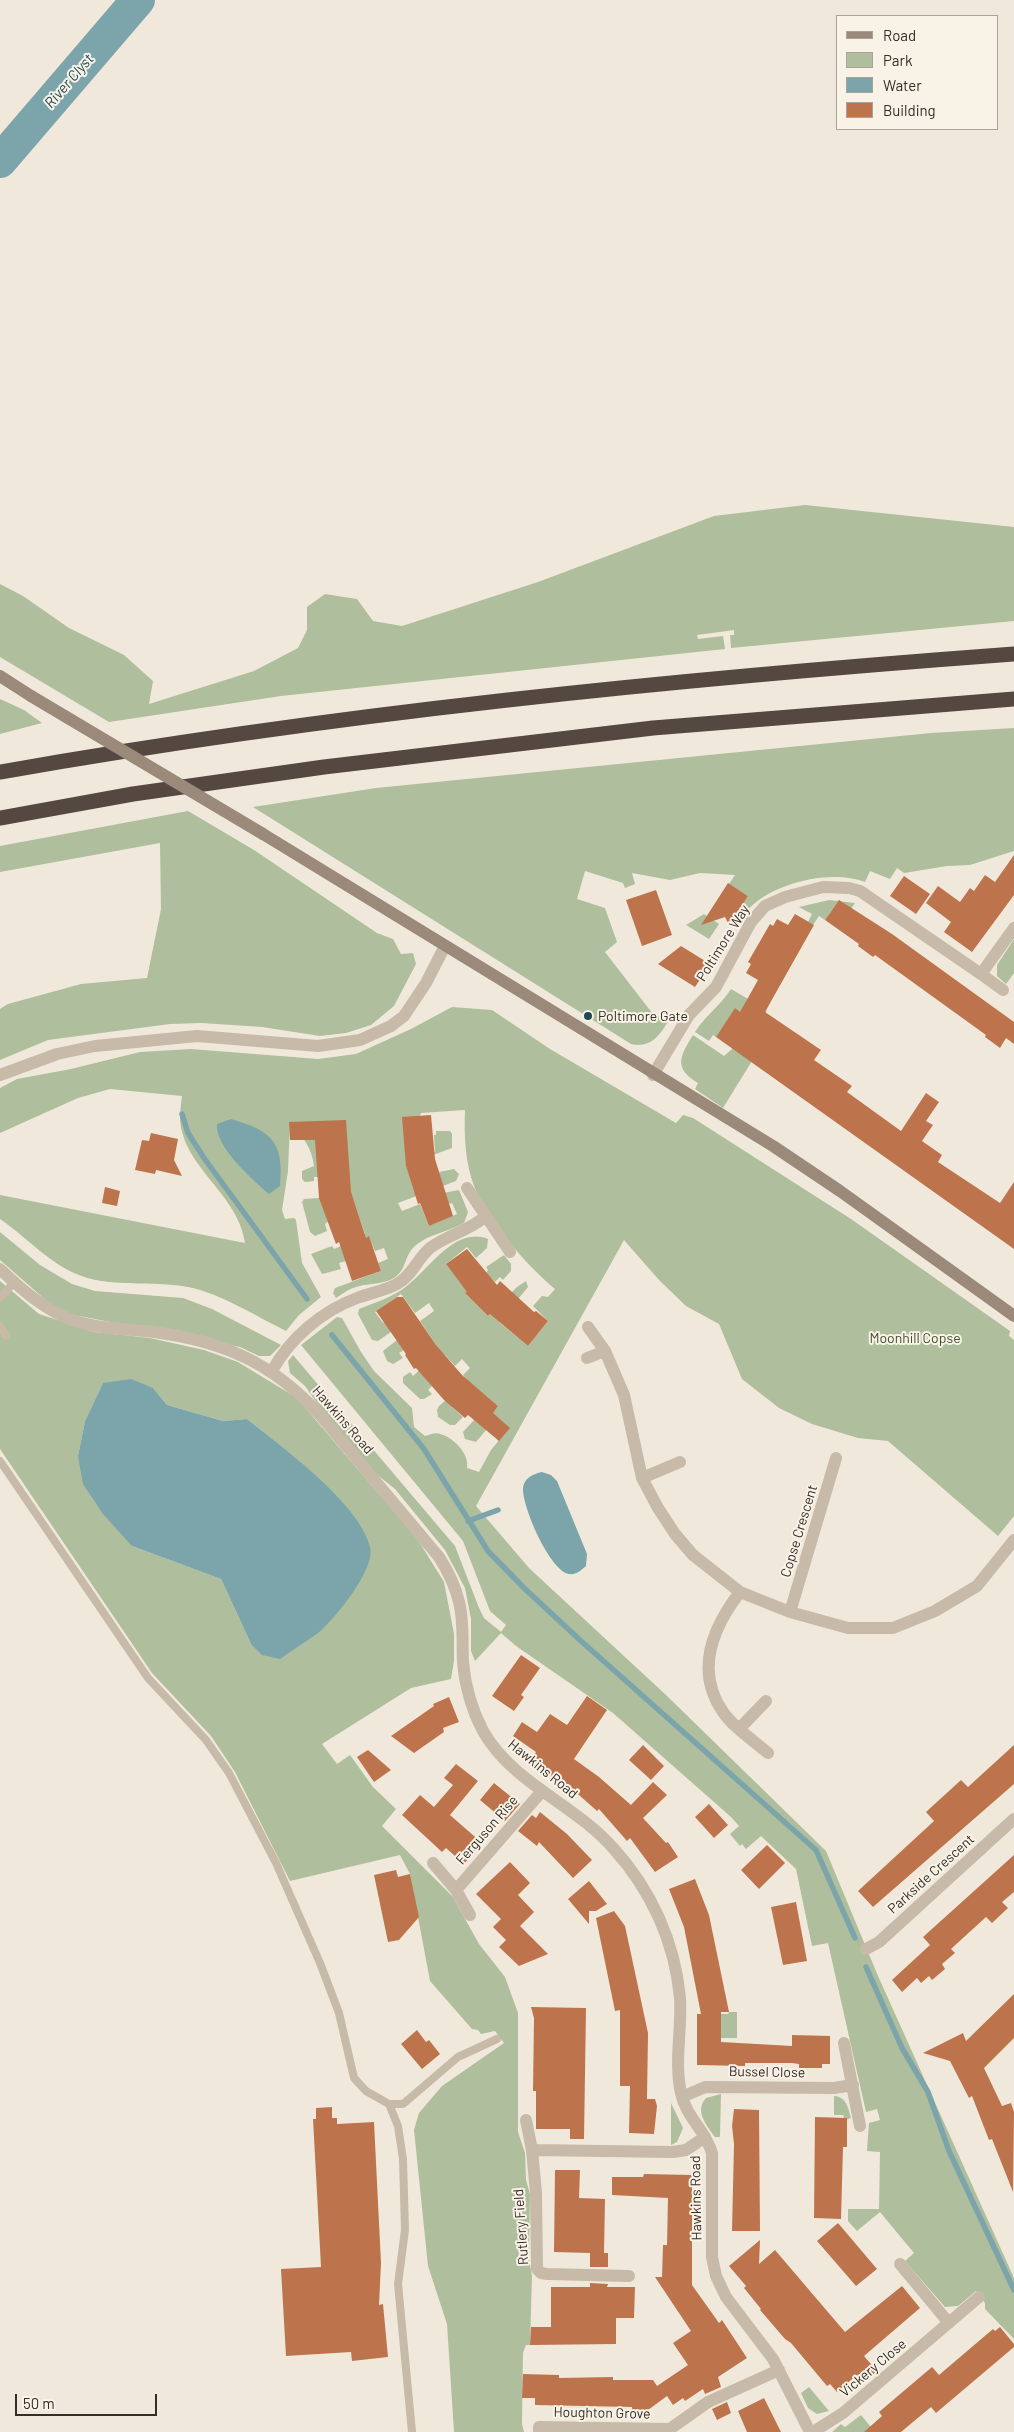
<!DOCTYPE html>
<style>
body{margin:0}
#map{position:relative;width:1014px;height:2432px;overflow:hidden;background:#f0e9db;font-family:Barlow,sans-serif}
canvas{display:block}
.legend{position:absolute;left:836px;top:15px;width:162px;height:115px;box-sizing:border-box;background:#f8f2e7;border:1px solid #aaa39b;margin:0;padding:6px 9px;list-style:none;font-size:15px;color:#342d28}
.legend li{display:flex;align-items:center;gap:10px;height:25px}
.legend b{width:25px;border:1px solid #aaa39b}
.scale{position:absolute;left:15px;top:2394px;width:142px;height:22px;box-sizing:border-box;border:2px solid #342d28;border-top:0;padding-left:6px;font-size:15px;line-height:18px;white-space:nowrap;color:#342d28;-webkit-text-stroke:4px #f8f2e7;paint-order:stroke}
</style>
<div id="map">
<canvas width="1014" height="2432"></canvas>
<ul class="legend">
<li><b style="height:6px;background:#9b897a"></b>Road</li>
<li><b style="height:14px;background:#afbe9c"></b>Park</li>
<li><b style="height:14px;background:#7ca4ab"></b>Water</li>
<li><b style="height:14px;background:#bd744c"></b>Building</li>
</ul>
<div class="scale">50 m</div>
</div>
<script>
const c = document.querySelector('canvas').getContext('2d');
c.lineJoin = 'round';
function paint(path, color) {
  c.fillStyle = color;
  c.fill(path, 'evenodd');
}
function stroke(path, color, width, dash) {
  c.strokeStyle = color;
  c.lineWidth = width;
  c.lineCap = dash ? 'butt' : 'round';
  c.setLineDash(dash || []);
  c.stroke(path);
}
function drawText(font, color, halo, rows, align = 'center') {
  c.font = font + ' Barlow,sans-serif';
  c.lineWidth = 4;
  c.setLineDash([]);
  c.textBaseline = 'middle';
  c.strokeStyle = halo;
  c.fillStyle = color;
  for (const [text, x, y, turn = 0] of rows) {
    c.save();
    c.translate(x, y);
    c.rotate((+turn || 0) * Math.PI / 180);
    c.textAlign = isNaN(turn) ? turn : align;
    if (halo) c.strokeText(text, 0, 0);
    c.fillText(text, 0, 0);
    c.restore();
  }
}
paint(new Path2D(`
 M805 505 1014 527V621L731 648 730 635H734V630L697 635 698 639 723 636 725 649 281 696 109 722 0 657V584L23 596 69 628 124 655 153 681 149 704 254 671 298 648 307 630V607L325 594 357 599 373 621 402 626 538 582 714 516Z
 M0 699 24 710 42 723 0 734Z
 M1014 728V851L970 865 947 866 904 873 897 868 890 879 870 871 865 882C831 869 771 883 747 911L743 908 744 906 743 904 748 896 729 884 735 875 700 873 670 880 632 873 635 884 625 888 623 883 585 871 577 899 605 908 617 942 605 952 656 1018 666 1011 672 1015C662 1031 654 1049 631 1044L253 807 376 788 931 733Z
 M188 811 254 850 377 933 393 939 401 954 413 953 416 964 394 1006 371 1025 346 1033 320 1036 262 1027 202 1023 170 1024 48 1040 0 1060V1009L8 1004 81 984 147 978 161 909 160 843 0 872V846Z
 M829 900 855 903 851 909 839 900 825 920 819 916 813 925 808 922 812 914 799 907Z
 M704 914 719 924 709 939 686 925Z
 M1014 939V973L1006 984 997 976V965Z
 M731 989 767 1010 757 1030 735 1009 716 1037 713 1035 709 1041 695 1032C705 1016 721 1005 731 989Z
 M452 1007 492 1010 550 1049 676 1123 683 1115 693 1118 851 1219 1010 1331 1009 1336 1014 1340V1516L998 1536 888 1441 858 1438 812 1424 779 1408 742 1379 719 1324 686 1306 659 1280 624 1240 476 1506 529 1568 666 1695 826 1851 878 1976 1014 2278V2339L985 2309V2303L976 2291 958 2306 945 2307 905 2261 914 2253 880 2212 857 2231 848 2221V2209H879L880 2152 867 2151 869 2123 880 2120 877 2109 866 2112 828 1943 812 1946 796 1869 761 1836 746 1849 742 1844 740 1846 730 1834 739 1826 731 1817 613 1713 516 1646 501 1633 475 1661 471 1651V1619L465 1588 445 1550 395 1489 375 1473 321 1409 305 1386 290 1373 288 1361 293 1355 455 1546 479 1608 484 1618 501 1632 506 1625 490 1611 463 1541 301 1345 337 1317 342 1318 361 1352 374 1371 412 1408 414 1427 425 1436C430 1435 435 1432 440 1434 453 1437 470 1454 467 1468L479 1472 491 1450 509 1428 497 1417 476 1442 465 1439 463 1432 475 1419 482 1425 498 1406 472 1384 452 1407 463 1417 455 1425H450L438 1417 437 1410 439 1406 468 1381 463 1375 470 1368 462 1359 455 1366 445 1355 422 1374 432 1386 428 1390 432 1394 424 1399H420L403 1383V1377L410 1372 413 1376 440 1351 420 1321 434 1311 429 1303 415 1313 401 1294 375 1312 383 1323 388 1319 395 1329 378 1341 372 1340 358 1314 359 1309C376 1302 394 1297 408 1285 429 1269 455 1226 488 1239L487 1248 476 1258 467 1247 446 1264 462 1285 482 1277 466 1294 488 1316 517 1287 526 1281 528 1287 499 1322 528 1346 548 1321 533 1306 542 1296 548 1297 555 1289C527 1266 487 1220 474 1186 465 1162 464 1135 465 1110L421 1113 405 1154 435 1152 434 1135H436V1131H450L452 1134V1148L406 1165 414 1191 442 1183 439 1172 454 1169 459 1174 456 1181 398 1203 402 1211 420 1204 429 1226 457 1214 452 1203 448 1204 443 1193 459 1190 468 1212 464 1223C446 1233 426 1234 412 1249 404 1259 406 1270 394 1278 383 1285 365 1283 353 1288 347 1290 341 1295 336 1298L333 1293 335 1288 381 1271 378 1263 388 1259 384 1248 375 1251 369 1237 347 1244 346 1240 365 1234 353 1199 325 1224 327 1231 315 1236 310 1232 302 1202 304 1199 319 1198V1177H314V1181L305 1182 302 1179V1171L314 1166C312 1148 302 1135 290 1122L288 1171 282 1210 285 1219 294 1218 296 1220 302 1263 321 1297 299 1315 286 1331C256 1316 219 1293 188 1287 150 1280 110 1289 74 1273 46 1260 25 1236 0 1219V1195L245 1243C238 1193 183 1168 180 1119 180 1111 181 1103 182 1096L110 1089 78 1098 0 1133V1088L17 1079 71 1069 140 1052 191 1049 318 1059 356 1054 411 1029Z
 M693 1035 724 1056 733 1048 752 1061 723 1108 695 1089 698 1083C673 1068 680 1056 693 1035Z
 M0 1232 40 1265 72 1284 95 1291 183 1298 212 1309 281 1345 270 1356H259L240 1347 74 1315 60 1310 48 1302 0 1260Z
 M332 1246 334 1249 341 1246 346 1261 339 1263 341 1269 322 1274 311 1254Z
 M504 1255 511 1264V1271L503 1280 500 1277 495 1282 486 1273 488 1270 486 1267Z
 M0 1281 39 1314 94 1332 150 1338 204 1350 238 1362 297 1398 418 1540 444 1582 454 1634V1661L451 1679 411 1688 322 1744 337 1764 350 1755 373 1787 396 1809 382 1826 453 1897 479 1944 505 1977 518 2013V2132L525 2153 526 2180 530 2194 529 2259 532 2276 530 2345H526L523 2353 522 2424 524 2432H454L447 2324 428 2266 414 2130 419 2113 442 2086 504 2043 495 2031 481 2034 478 2030 472 2029 430 1981 410 1874 400 1855 290 1881 235 1772 211 1736 152 1673 0 1449ZM103 1383 153 1388 167 1405 223 1421 247 1419C294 1456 329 1484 364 1532L251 1644 221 1579 132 1546 78 1456 85 1421Z
 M397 1340 404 1350 399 1353 403 1358 393 1364 387 1361 383 1351Z
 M729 2012H737V2038H721V2014H728Z
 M721 2094 720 2137H715C707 2126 694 2111 706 2098Z
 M834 2096C847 2097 848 2108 851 2118L845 2120 843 2115H834Z
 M671 2103 683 2128 677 2142 671 2145Z
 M809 2387 829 2411 817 2414 808 2408 801 2393Z
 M861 2415 875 2432H832L841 2424 845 2427Z`), '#afbe9c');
paint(new Path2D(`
 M231 1119C272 1131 284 1142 280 1186L269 1194C252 1179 215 1147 217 1124Z
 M131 1379 153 1388 167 1405 223 1421 247 1419C282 1447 360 1504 370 1547 376 1569 334 1620 318 1633 306 1642 292 1650 280 1659L262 1655 251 1644 221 1579 132 1546 103 1514 83 1484 78 1456 85 1421 103 1383Z
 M542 1472 551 1475 557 1481 587 1554 586 1566C581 1570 577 1575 569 1574 550 1571 522 1507 523 1488 524 1478 533 1474 542 1472Z`), '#7ca4ab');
stroke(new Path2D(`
 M182 1114 188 1133 204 1158 307 1299
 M332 1335 424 1449 488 1551 524 1588 581 1641 816 1850 855 1938
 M468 1521 498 1510
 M866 1967 902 2048 928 2092 949 2151 1014 2290`), '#7ca4ab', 5.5);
stroke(new Path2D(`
 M0 161 138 0`), '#7ca4ab', 34);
paint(new Path2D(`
 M1014 855V895L972 952 944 932 951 922 926 903 938 886 960 902 970 888 974 891 985 875 995 882Z
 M904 876 930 894 916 914 890 896Z
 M728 883 748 896 743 904 729 925 725 917 701 925Z
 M656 890 672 935 642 946 626 900Z
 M839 900 892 934 1014 1022V1044L1006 1038 1000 1048 985 1037 986 1035 875 955 873 957 858 946 859 944 825 920Z
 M795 914 814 925 765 1012 821 1050 814 1060 852 1086 847 1092 901 1131 926 1093 939 1102 926 1121 933 1125 922 1141 942 1155 938 1162 1000 1203 1014 1182V1249L716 1037 735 1008 740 1012 758 980 746 973 751 964 748 962 770 924 773 926 777 919 788 925Z
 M681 946 710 964 695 987 658 964Z
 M431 1115 435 1159 453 1216 429 1226 420 1203 418 1204 406 1166 402 1117Z
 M346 1120 351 1192 366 1238 369 1236 381 1271 352 1281 339 1242 336 1244 319 1198 315 1140H290L289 1122Z
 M151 1133 178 1139 174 1160 182 1176 156 1170 155 1174 135 1170 142 1140 149 1141Z
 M105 1187 120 1191 117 1206 102 1203Z
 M467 1249 497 1285 500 1281 534 1312 536 1311 548 1321 528 1346 490 1314 488 1316 465 1293 467 1292 446 1264Z
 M397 1297H403L436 1345 462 1375 498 1406 493 1413 510 1428 499 1441 468 1415 465 1418 444 1400 416 1368 414 1369 405 1355 406 1354 376 1311Z
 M521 1655 540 1668 521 1695 524 1697 514 1711 492 1696Z
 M587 1696 607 1710 574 1759 599 1777 631 1805 653 1782 667 1795 643 1818 666 1843 668 1842 678 1857 655 1872 630 1838 627 1841 599 1809 597 1811 579 1795 539 1767 542 1763 533 1757 536 1752 513 1736 522 1722 537 1732 550 1714 567 1725Z
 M449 1697 459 1722 443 1728 444 1732 414 1753 391 1736 434 1706 433 1704Z
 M643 1745 664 1766 651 1780 629 1760Z
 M1014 1745V1784L873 1907 858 1891 934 1821 926 1812 961 1780 968 1787Z
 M368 1750 391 1770 374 1782 357 1757Z
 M456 1764 478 1781 450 1815 482 1843 464 1864 446 1848 442 1852 402 1815 420 1795 434 1807 453 1785 444 1778Z
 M494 1783 520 1804 505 1821 480 1800Z
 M709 1804 728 1825 714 1838 695 1817Z
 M540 1812 567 1834 592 1860 573 1878 539 1842 537 1846 518 1831 532 1815 536 1818Z
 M767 1845 785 1863 759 1889 741 1870Z
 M1014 1855V1892L1002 1902 1008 1908 992 1923 986 1917 951 1949 955 1953 942 1964 945 1969 932 1980 929 1976 921 1983 917 1978 902 1992 892 1980 930 1945 923 1937Z
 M510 1862 530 1883 518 1895 534 1912 520 1926 548 1954 519 1966 499 1947 506 1940 493 1927 501 1919 476 1894Z
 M396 1870 398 1877 410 1874 419 1917 399 1940 388 1942 374 1875Z
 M695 1879 709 1915 729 2012H721V2042L792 2046V2035L830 2036V2064H822V2068H799V2064L792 2063H745V2066L697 2065V2014H701L684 1927 669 1889Z
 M589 1881 607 1904 596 1911H589V1924L568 1899Z
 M796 1902 807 1961 783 1965 771 1907Z
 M614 1911 625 1926 648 2033 647 2099H655L657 2106 654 2134 629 2133 630 2086H620V2010L615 2011 596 1918Z
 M1014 1994V2038L984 2068 1002 2106 1011 2103 1014 2112 1013 2192 992 2139 989 2140 972 2096 969 2098 950 2061 923 2053 963 2033 966 2041Z
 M531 2007 586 2008 584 2139H570V2129H536V2091H533L534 2018Z
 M417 2030 426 2042 429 2040 440 2054 422 2069 401 2044Z
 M332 2107V2118H337V2124L374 2122 381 2263 379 2305 383 2304 388 2357 352 2361 351 2352 286 2356 281 2269 321 2267 313 2119H316V2108Z
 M734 2109 759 2110 760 2231H732L734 2144 732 2126Z
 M815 2117 847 2118V2147H843L841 2219 814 2218Z
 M555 2170H580L579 2198 605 2199 604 2253H608V2267H590V2253L554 2252Z
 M644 2174 692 2175V2285L719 2323 722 2320 747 2358 718 2377 721 2387 705 2394 703 2389 685 2401 683 2398 673 2405 667 2396 648 2410H632V2407L535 2405V2398H522L523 2374 559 2375V2378L613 2377V2380H653L657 2386 688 2365 673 2343 691 2331 655 2277H662L663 2245H667L668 2198 612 2195V2177H643Z
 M838 2223 877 2269 856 2286 817 2241Z
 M760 2240 759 2264 775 2250 845 2332 902 2286 920 2308 864 2356 877 2371 864 2383 857 2375 837 2392 830 2384 827 2386 791 2343 785 2339 760 2310 761 2309 744 2288 746 2286 729 2266Z
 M590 2283 608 2284 607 2287H635L634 2318H616V2344L530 2345 531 2327H551V2287H590Z
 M1000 2327 1014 2344V2347L936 2413 931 2407 901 2432H864L882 2416 879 2412 932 2367 939 2375 993 2329 995 2331Z
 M764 2398 781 2432H747L738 2411Z
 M727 2402 731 2413 717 2420 712 2409Z`), '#bd744c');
stroke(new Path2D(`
 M0 1298 14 1282
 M0 1326 6 1336
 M0 1461 148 1678 206 1740 229 1773 276 1863 320 1963 339 2013 354 2078 366 2091 389 2104H403L458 2057 497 2039
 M389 2104 398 2126 403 2159 405 2230 398 2284 412 2432`), '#c7baa8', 8);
stroke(new Path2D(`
 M981 974 1003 990
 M0 1075 57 1054 95 1046 197 1036 318 1046 360 1040 391 1026 404 1016 426 983 445 946
 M653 1075 689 1015 716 987 751 922 765 906 785 897 823 887 849 888 860 891 981 974 1014 928
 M467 1188 510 1252
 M0 1269C22 1290 46 1311 75 1321 100 1329 128 1329 154 1332 223 1341 273 1363 320 1415L439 1557C448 1571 455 1585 459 1602 464 1621 462 1642 463 1662 465 1685 472 1710 483 1731 513 1784 575 1804 614 1849 651 1890 675 1942 680 1998 682 2029 674 2062 681 2093 686 2117 706 2131 712 2153V2257L716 2276 726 2297 773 2359 810 2432
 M588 1327 605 1351 624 1395 642 1478 658 1508 675 1534 693 1555 740 1592 790 1612 848 1628H893L935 1611 977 1586 1014 1540
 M587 1358 605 1351
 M272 1371C290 1338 322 1311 357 1298 370 1293 384 1291 397 1284 412 1276 417 1259 430 1248 447 1235 469 1231 486 1216
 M642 1478 680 1462
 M740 1592C713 1627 694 1670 723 1712 734 1728 753 1740 768 1753
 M790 1612 836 1458
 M739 1729 766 1701
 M433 1863 456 1890 470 1915
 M456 1890 542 1791
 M866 1949 879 1942 1014 1819
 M844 2043 860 2126
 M682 2097 705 2087 834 2088 853 2085
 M526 2120 532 2150 536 2193 537 2269 541 2273 547 2274 629 2276
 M532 2150 673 2152 686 2150 705 2137
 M900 2264 949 2323
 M539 2432V2427L670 2429 708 2402 779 2370
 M813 2432 843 2413 979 2297`), '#c7baa8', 12);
stroke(new Path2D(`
 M0 676 31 696
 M263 834 773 1146 840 1191 1014 1316`), '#9b897a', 12);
stroke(new Path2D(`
 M0 772C335 713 675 679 1014 654
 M0 818 133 794 324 767 653 728 1014 699`), '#554840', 15);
stroke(new Path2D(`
 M31 696 263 834`), '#9b897a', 12);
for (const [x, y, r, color] of [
 [588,1016,5,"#204a53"]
]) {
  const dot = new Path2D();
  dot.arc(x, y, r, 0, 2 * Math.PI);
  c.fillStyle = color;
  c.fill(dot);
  stroke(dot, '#f8f2e7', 2);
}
drawText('14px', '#342d28', '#f8f2e7', [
 ["Poltimore Way",723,943,-58],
 ["Hawkins Road",343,1420,49],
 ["Copse Crescent",799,1531,-73],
 ["Hawkins Road",543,1769,39],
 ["Ferguson Rise",487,1830,-49],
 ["Parkside Crescent",931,1874,-42],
 ["Bussel Close",767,2072,1],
 ["Hawkins Road",696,2198,-91],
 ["Rutlery Field",521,2227,-94],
 ["Vickery Close",873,2368,-40],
 ["Houghton Grove",602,2413,1]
]);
drawText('14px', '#342d28', '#f8f2e7', [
 ["Poltimore Gate",598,1016]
], 'left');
drawText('14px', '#40512d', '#f8f2e7', [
 ["Moonhill Copse",915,1338]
]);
drawText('italic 15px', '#204a53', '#f8f2e7', [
 ["River Clyst",69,81,-49]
]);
</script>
